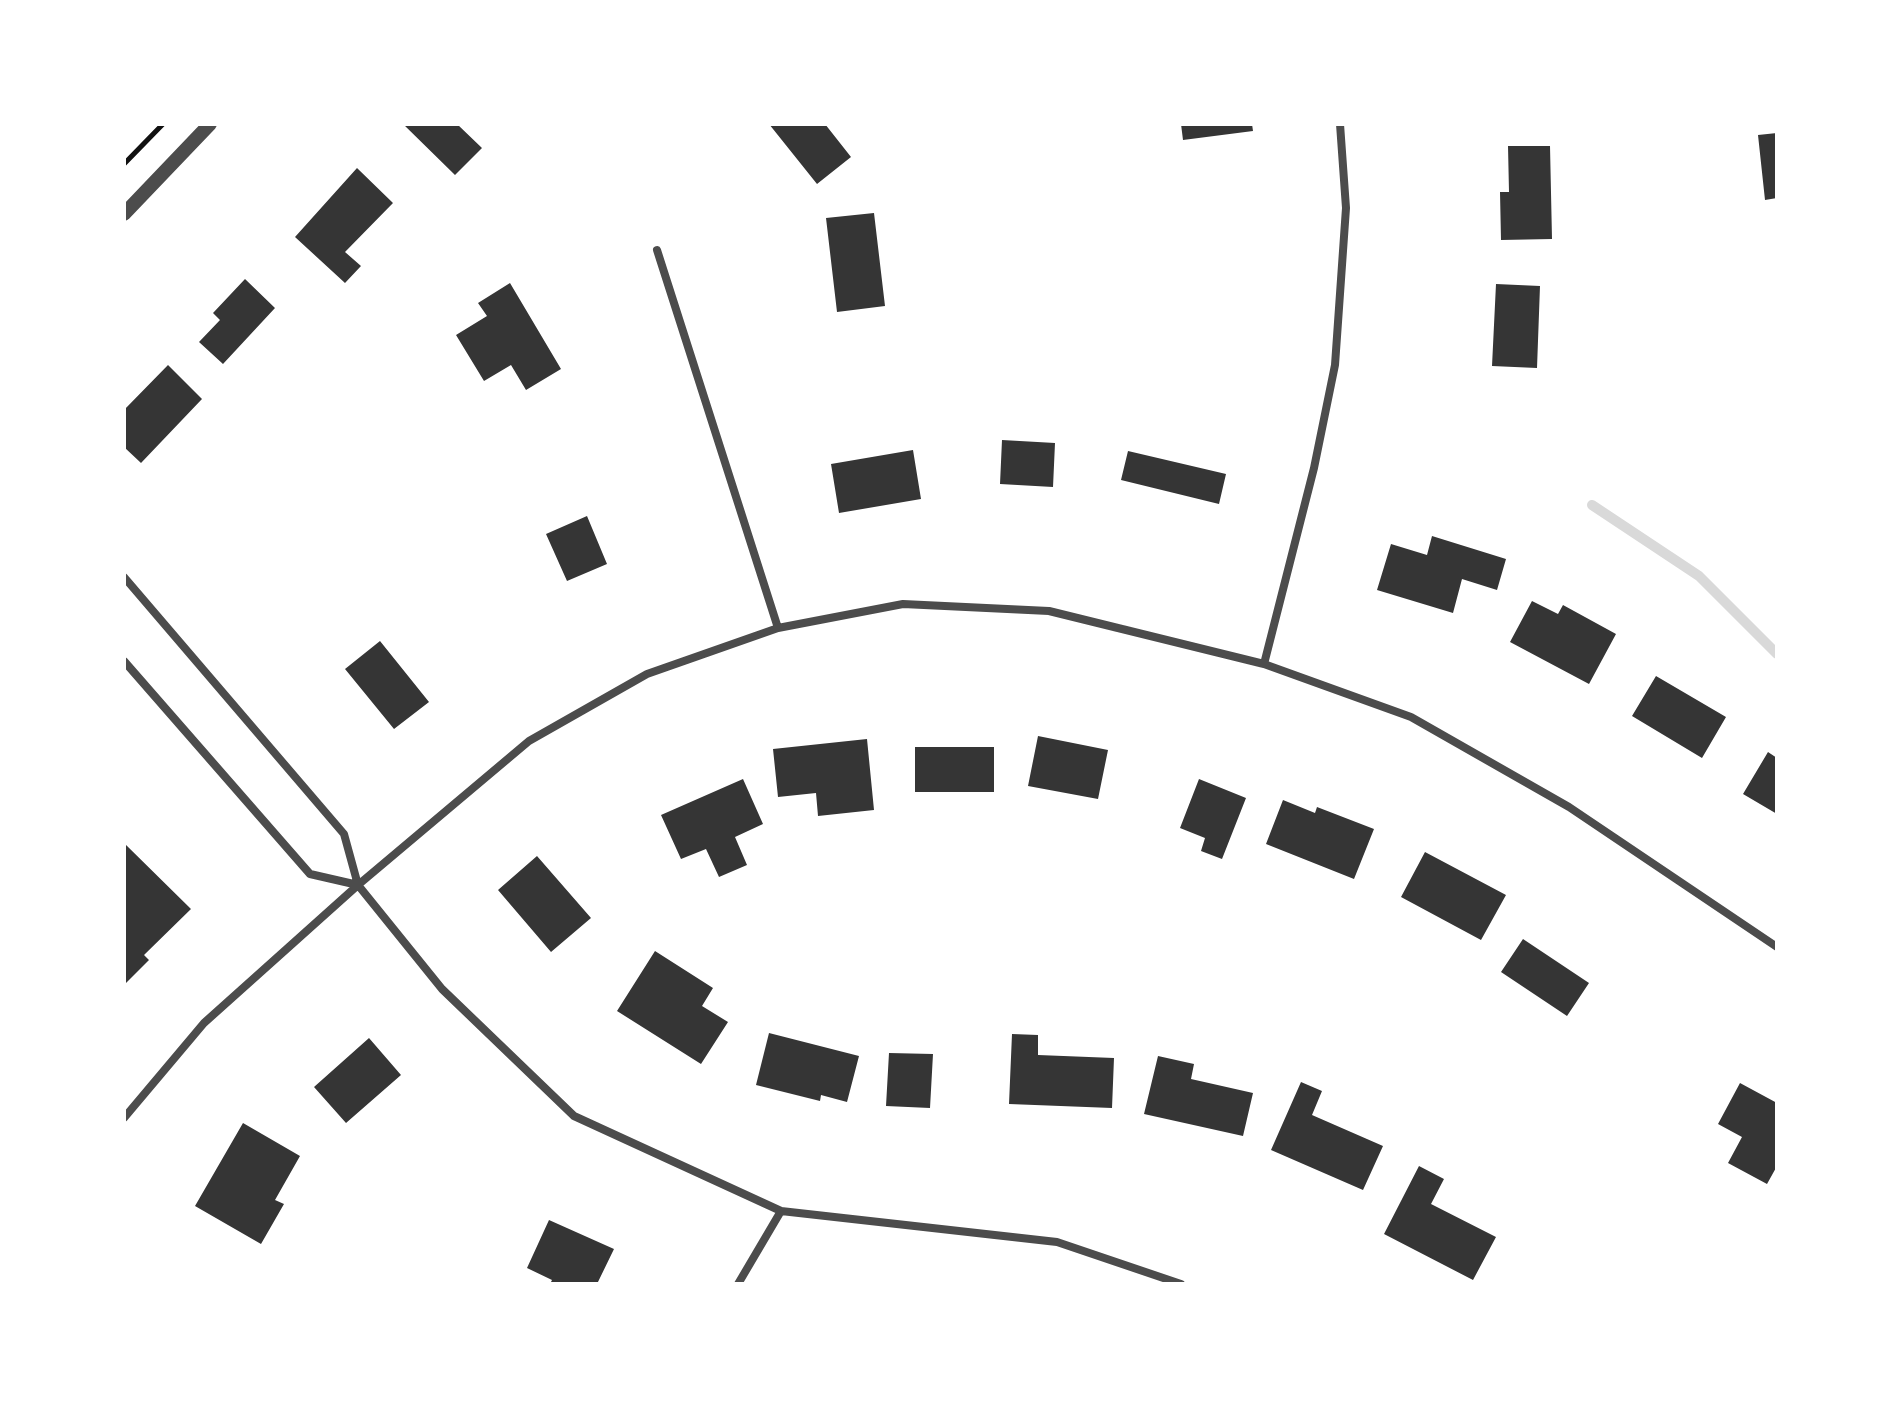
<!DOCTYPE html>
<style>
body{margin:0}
#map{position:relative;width:1901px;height:1408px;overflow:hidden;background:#fff;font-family:Rubik,sans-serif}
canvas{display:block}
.frame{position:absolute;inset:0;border:126px solid #fff;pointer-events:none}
</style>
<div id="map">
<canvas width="1901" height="1408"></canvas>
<div class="frame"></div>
</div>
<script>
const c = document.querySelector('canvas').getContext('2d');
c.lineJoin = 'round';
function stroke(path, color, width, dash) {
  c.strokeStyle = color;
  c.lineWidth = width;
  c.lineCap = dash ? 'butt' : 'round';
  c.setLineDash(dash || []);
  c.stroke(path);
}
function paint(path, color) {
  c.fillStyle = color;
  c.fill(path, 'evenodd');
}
stroke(new Path2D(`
 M1592 505 1699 576 1777 654`), '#d9d9d9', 10);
paint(new Path2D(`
 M403 124H457L482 148 455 175Z
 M769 124H825L851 157 817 184Z
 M1181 124H1252L1253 131 1183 140Z
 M1777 133V198L1765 200 1758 135Z
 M1508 146H1550L1552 239 1501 240 1500 192H1509Z
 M357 168 393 203 345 252 361 266 345 283 295 237Z
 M874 213 885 306 837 312 826 218Z
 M245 279 275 308 223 364 199 342 220 320 213 313Z
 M510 283 561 369 526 390 511 365 484 381 456 335 487 316 478 303Z
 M1496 284 1540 286 1537 368 1492 366Z
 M168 365 202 399 141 463 124 447V410Z
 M1002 440 1055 443 1053 487 1000 484Z
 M913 450 921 499 839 513 831 464Z
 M1128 451 1226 474 1219 504 1121 480Z
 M587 516 607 564 567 581 546 534Z
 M1432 536 1506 559 1497 590 1462 579 1453 613 1377 590 1391 544 1427 555Z
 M1532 601 1558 614 1563 605 1616 634 1589 684 1510 642Z
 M380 641 429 702 394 729 345 669Z
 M1656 676 1726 717 1702 758 1632 716Z
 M1038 736 1108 750 1098 799 1028 786Z
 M867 739 874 810 818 816 816 793 778 797 773 749Z
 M915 747H994V792H915Z
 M1768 752 1777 758V814L1743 794Z
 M743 779 763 824 735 837 747 865 719 877 706 849 681 859 661 815Z
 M1199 779 1246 798 1222 859 1201 851 1205 838 1180 828Z
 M1283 800 1315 813 1317 807 1374 829 1354 879 1266 844Z
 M124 843 191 909 144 955 149 960 124 985Z
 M1425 852 1506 895 1481 940 1401 897Z
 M537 856 591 918 551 952 498 890Z
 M1523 939 1589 983 1567 1016 1501 972Z
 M655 951 713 988 702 1006 728 1022 701 1064 617 1011Z
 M769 1033 859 1056 847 1102 821 1095 820 1101 756 1085Z
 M1012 1034 1038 1035V1055L1114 1058 1112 1108 1009 1104Z
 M369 1038 401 1075 346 1123 314 1087Z
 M889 1053 933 1054 930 1108 886 1106Z
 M1158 1056 1194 1064 1191 1079 1253 1093 1243 1136 1144 1114Z
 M1301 1082 1322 1091 1312 1115 1383 1146 1363 1190 1271 1150Z
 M1740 1083 1777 1103V1166L1767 1184 1728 1163 1742 1137 1718 1124Z
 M243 1123 300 1156 275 1200 284 1204 261 1244 195 1206Z
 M1419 1166 1444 1179 1431 1204 1496 1237 1473 1280 1384 1234Z
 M549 1220 614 1249 597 1284H550L552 1280 527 1268Z`), '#353535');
stroke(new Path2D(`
 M124 164 163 124`), '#111', 5);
stroke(new Path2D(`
 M657 250 778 628
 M124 577 344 834 358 885 442 989 574 1116 781 1211 1057 1242 1181 1284
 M124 661 310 874 358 885
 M1264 664 1314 468 1335 365 1346 208 1340 124
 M124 1118 204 1023 358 885 529 741 647 674 778 628 903 604 1049 611 1264 664 1411 717 1569 807 1777 947
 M738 1284 781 1211`), '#4c4c4c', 8);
stroke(new Path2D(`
 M124 214 210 124`), '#4c4c4c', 14);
</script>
